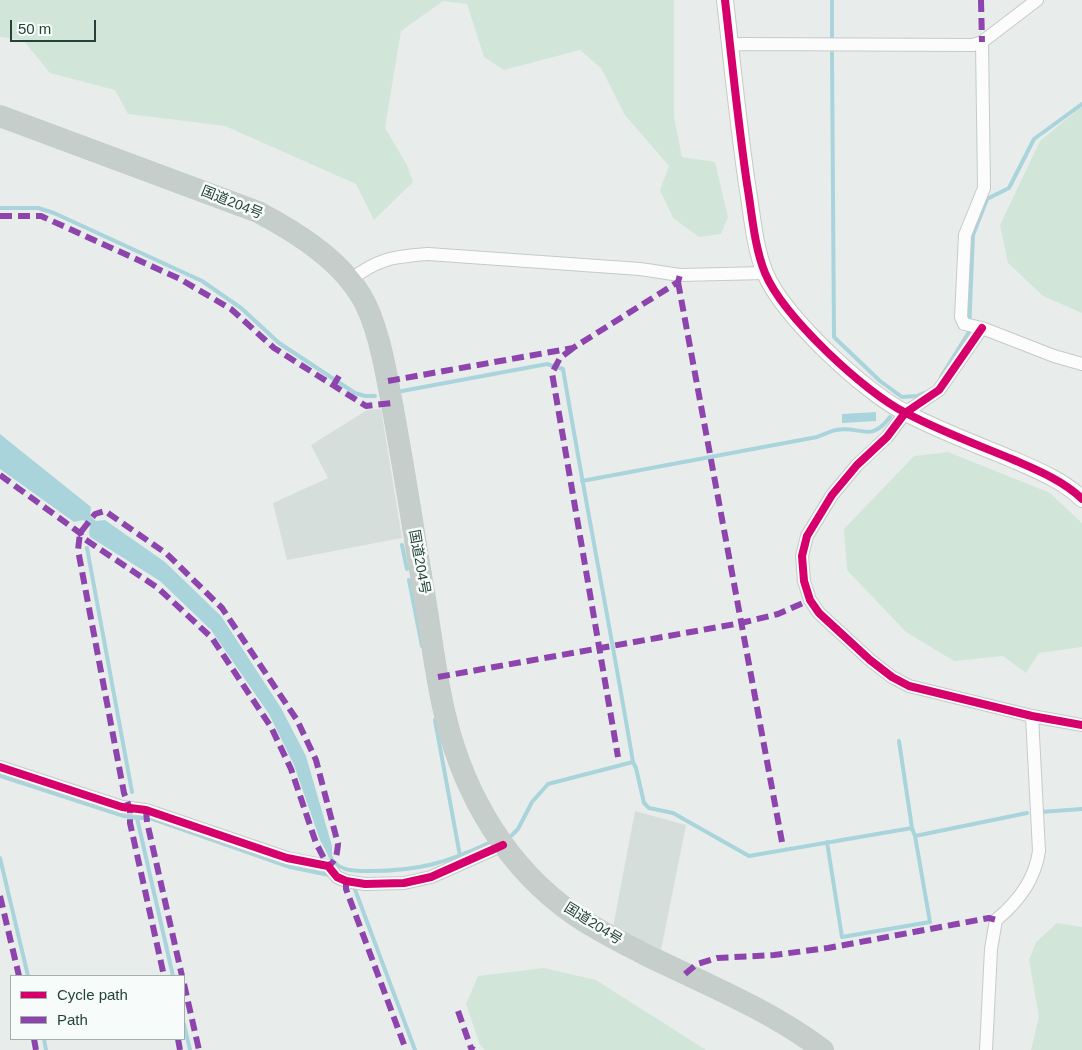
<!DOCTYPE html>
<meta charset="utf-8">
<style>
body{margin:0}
#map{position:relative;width:1082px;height:1050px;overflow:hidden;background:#e8edeb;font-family:Helvetica,sans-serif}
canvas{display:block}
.legend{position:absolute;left:10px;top:975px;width:175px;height:65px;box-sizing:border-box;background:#f7fbf9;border:1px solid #a3b1ad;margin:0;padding:6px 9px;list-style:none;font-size:15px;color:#24423a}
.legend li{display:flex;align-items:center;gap:10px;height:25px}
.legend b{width:25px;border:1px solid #a3b1ad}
.scale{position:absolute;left:10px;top:20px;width:86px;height:22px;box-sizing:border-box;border:2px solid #24423a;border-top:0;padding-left:6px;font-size:15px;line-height:18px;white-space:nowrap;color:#24423a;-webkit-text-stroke:4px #f7fbf9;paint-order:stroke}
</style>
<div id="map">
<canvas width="1082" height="1050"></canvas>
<ul class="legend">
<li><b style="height:6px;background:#d6006c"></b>Cycle path</li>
<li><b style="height:6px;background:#8e44ad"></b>Path</li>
</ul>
<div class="scale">50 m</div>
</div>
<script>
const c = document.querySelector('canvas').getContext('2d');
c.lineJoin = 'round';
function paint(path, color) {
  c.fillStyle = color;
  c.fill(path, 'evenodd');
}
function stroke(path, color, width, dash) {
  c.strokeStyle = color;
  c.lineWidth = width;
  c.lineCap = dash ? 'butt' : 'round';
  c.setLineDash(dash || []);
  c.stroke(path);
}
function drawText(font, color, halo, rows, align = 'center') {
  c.font = font + ' Helvetica,"Noto Sans JP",sans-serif';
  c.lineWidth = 5;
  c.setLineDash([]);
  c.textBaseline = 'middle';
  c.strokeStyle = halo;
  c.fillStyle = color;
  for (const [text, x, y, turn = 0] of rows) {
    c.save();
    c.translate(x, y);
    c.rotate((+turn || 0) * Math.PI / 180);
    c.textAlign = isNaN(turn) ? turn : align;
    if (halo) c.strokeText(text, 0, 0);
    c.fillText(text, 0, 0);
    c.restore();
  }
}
paint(new Path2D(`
 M381 409 402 538 287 560 273 503 328 478 311 445 367 410Z
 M635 811 686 825 661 950 613 927Z`), '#d6dedb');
paint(new Path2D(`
 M0 0H674V117L682 157 715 162 728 217 721 234 699 237 673 218 660 190 669 166 624 114 601 68 580 50 504 70 484 57 467 4 443 1 401 31 385 128 407 165 413 182 374 220 356 184 225 126 128 114 115 90 50 73 23 40 0 37Z
 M1082 106V313L1043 296 1008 263 1000 225 1040 141Z
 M948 452 1050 493 1082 523V647L1039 653 1026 673 1003 656 954 661 906 632 847 570 844 529 914 456Z
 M1057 923 1082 927V1050H1031L1039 1017 1029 960 1036 942Z
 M544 968 596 980 706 1050H485L480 1045 466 1004 478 976Z`), '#d1e6d8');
paint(new Path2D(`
 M876 412V421L842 423V414Z
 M0 434 91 507 90 516 96 521 105 520 165 562 221 616 281 708 306 756 332 846V855L330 859 320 840 294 765 269 714 211 630 160 581 90 537 89 533 90 526 83 520 74 522 0 469Z`), '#a9d4db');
stroke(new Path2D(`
 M832 0V38
 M832 53 834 337 880 381 902 397 917 396 924 393
 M0 208H38L54 213 202 281 241 308 279 343 355 393 365 396H375
 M941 377 969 332 973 235 987 199 1009 188 1034 139 1082 104
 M402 391 547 364 563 369C585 500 611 631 633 762L636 768 644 803 649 808 673 813 749 856 912 828
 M582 481 817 437C823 435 830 431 836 430 860 425 870 444 890 417
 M402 545 407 569
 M87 548 132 792
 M409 580 422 646
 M435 720 460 856
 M899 741 912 828 915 836 1027 813
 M0 776 124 816 137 818H150L290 867 329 875 331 874
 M1041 812 1082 809
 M137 818 173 976
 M512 835 518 829 532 802 548 784 633 762
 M827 842 842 937 930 922 915 836
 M329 853C335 872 355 871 371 871 418 871 446 863 489 843
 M0 858 28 976
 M354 887 415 1050
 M184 1024 190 1050
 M44 1039 46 1050`), '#a9d4db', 4);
const minor = new Path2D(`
 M982 42 984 188 965 235 961 317 964 324 982 328 1054 356 1082 364
 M730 45 741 44 973 45 982 42 1037 0
 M350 280C379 258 393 257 428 254L640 269 680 275 765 273
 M982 328 939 390 905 413 887 437 857 465 832 495 807 536 802 556 804 581 810 600 819 613 870 660 892 677 909 686 1032 716 1082 725
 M0 767 122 807 146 810 287 858 328 866 337 877 346 881 365 884 404 883 431 877 503 845
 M986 1050 991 949 996 920C1018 902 1035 880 1039 851L1032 716`);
const tertiary = new Path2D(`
 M725 0C732 61 738 123 747 184 752 213 754 246 765 273 783 316 864 392 906 413 940 431 978 445 1014 460 1037 470 1064 481 1082 499`);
const trunk = new Path2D(`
 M0 116 258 212C298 233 344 262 365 303 374 321 379 340 383 358 399 434 410 511 423 587 431 631 435 676 446 719 465 796 507 867 572 913 596 930 621 942 646 955 706 984 770 1010 823 1050`);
stroke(minor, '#c5cac8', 14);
stroke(tertiary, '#c5cac8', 18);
stroke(trunk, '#c3ccc9', 22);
stroke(minor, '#fcfcfc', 12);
stroke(tertiary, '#fcfcfc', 16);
stroke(trunk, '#c6cecc', 21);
stroke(new Path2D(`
 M981 0 982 42
 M0 216H41L180 279 231 309 274 348 366 406 392 403
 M678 282 782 842
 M573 348 560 358 552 373 618 757
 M388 381 573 348 678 282 680 275
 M333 386 339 376
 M0 475 80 533 83 538 158 588 212 638 271 727 291 769 316 843 328 866C337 861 337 853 338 844L316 760 297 720 222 608 167 554 105 511 95 514 80 533 78 550 124 793 130 809V823L164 976
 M438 677 741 623 778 614 810 600
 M146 810 147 822 182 976
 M346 881V889L406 1050
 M0 896 19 976
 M685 974 697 964 717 958 774 955 828 948 989 918 996 920
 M184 984 199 1050
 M458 1011 471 1048 474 1050
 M34 1039 36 1050
 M178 1039 180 1050`), '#8e44ad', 6, [12, 6]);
stroke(new Path2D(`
 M725 0C732 61 738 123 747 184 752 213 754 246 765 273 783 316 864 392 906 413 940 431 978 445 1014 460 1037 470 1064 481 1082 499
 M982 328 939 390 905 413 887 437 857 465 832 495 807 536 802 556 804 581 810 600 819 613 870 660 892 677 909 686 1032 716 1082 725
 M0 767 122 807 146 810 287 858 328 866 337 877 346 881 365 884 404 883 431 877 503 845`), '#d6006c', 8);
drawText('14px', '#24423a', '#f7fbf9', [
 ["国道204号",232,203,22],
 ["国道204号",419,562,80],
 ["国道204号",593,924,32]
]);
</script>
